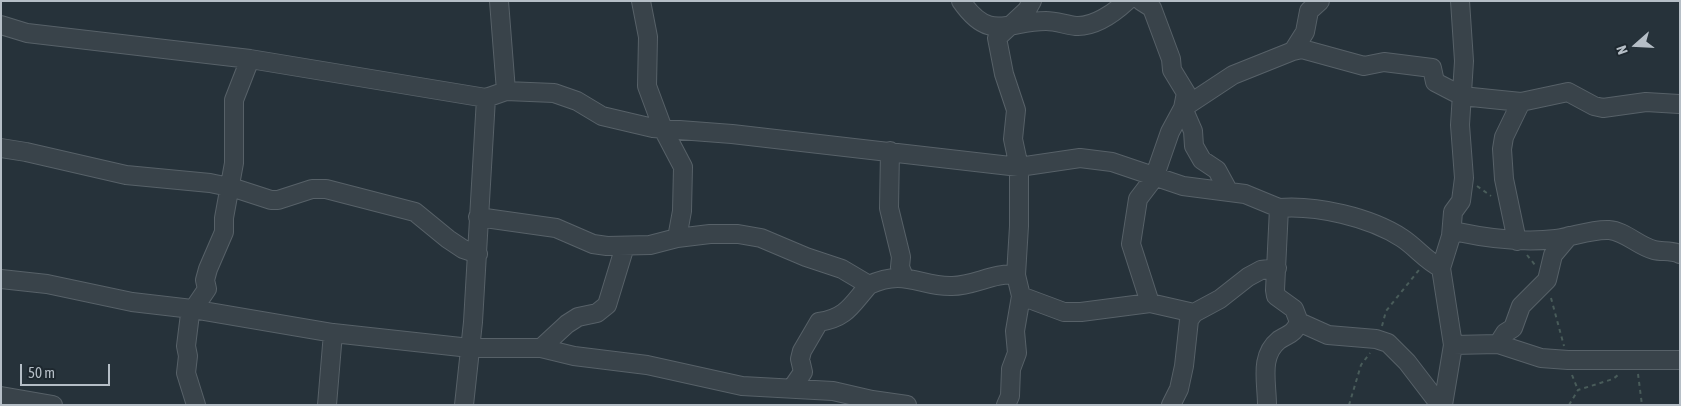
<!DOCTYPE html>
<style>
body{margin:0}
#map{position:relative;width:1681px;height:406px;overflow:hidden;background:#26323a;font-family:"Asap Condensed",sans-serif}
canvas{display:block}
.frame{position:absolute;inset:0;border:2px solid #b5bec6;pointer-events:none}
.north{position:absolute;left:1611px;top:20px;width:50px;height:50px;-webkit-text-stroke:4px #1e282f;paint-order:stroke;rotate:251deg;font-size:14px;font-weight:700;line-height:20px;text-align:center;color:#b5bec6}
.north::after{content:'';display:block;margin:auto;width:18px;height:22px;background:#b5bec6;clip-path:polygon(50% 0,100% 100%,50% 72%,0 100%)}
.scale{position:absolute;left:20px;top:364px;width:90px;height:22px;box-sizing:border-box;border:2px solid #b5bec6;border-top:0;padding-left:6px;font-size:15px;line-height:18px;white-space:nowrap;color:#b5bec6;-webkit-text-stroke:4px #1e282f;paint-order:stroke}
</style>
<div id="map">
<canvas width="1681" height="406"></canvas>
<div class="frame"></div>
<div class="north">N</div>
<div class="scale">50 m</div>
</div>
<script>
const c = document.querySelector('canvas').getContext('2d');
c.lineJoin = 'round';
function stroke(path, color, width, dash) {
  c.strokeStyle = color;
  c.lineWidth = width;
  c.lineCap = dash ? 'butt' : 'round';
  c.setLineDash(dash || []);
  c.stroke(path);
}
const minor = new Path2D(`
 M641 1 648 37 647 86 663 129 683 167 682 211 677 238
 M961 1C990 43 1007 21 1046 21 1056 21 1066 25 1076 26 1094 27 1114 13 1127 1
 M1141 1 1152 8 1171 59 1172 70 1186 93 1183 108 1193 131 1194 146 1202 160 1217 170 1229 192
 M1 25 27 33 250 59 486 98
 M1293 51 1305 32 1309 11 1320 1
 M506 91 554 93 577 101 602 116 653 128 732 134 1019 167 1080 158 1112 162 1183 186 1245 194 1279 208 1275 290 1276 296 1294 309 1299 322
 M1 148 26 152 126 175 210 183 234 188 271 200H278L312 189H326L415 212 448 239 463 249 478 254
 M890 151 889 208 901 257 900 267 904 277
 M1279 208C1316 205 1370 217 1402 238 1416 247 1425 260 1441 268
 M478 217 556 228 593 244 607 246 650 245 677 238 710 234H738L761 238 806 257 842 269 869 285C905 268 920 287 952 286 975 286 994 272 1016 275
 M1451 236 1458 232C1491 239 1522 243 1556 239 1573 237 1591 229 1609 230 1625 231 1638 246 1654 250 1662 252 1671 250 1680 254
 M1517 241 1504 179 1502 149 1504 137 1521 102
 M1 279 47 284 132 302 192 309 333 333 470 348H541L574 356 647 365 742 386 833 391 872 400 907 405
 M1021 296 1064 312H1081L1150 303 1194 313
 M1150 303 1131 244 1138 199 1154 178 1170 132 1183 108 1233 75 1293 51 1302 49 1364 66 1384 62 1432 68 1435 82 1462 96 1491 99 1521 102 1568 92 1594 106 1603 108 1646 102 1679 104
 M1498 344 1505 333 1513 328 1521 306 1547 280 1553 255 1569 236
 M1453 345 1498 344 1541 358 1568 360H1680
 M541 348 567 324 578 317 597 313 607 305 625 246
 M792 388 803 372 800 359 802 351 819 322C847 318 852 304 869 285
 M1 396 53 405
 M196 405 186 373 188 356 186 346 190 314 207 289 205 280 208 269 224 232V218L234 163V100L250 59
 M327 405 333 333
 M464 405 473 322 486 98 506 91 499 1
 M1006 405 1010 396 1011 369 1017 353 1015 331 1021 296 1016 275 1019 226V167L1013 139 1016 110 1004 74 997 38 1027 10 1032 1
 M1171 405 1179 389 1184 366 1189 320 1194 313 1220 299 1248 277 1261 270 1277 268
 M1267 405C1267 382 1259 356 1279 340 1290 333 1293 335 1299 322L1328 335 1376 339 1388 343 1407 362 1440 405
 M1443 405 1453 345 1441 268 1451 236 1453 212 1461 201 1464 178 1460 125 1464 61 1460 1`);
stroke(minor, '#576168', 20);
stroke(new Path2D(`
 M1477 186 1491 196
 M1527 255 1535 265
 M1551 298 1564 346
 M1382 326 1386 311 1419 270
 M1638 374 1642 405
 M1572 375 1578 390
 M1349 405 1361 365 1370 353
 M1569 405 1578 390 1613 379 1618 375`), '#495c5a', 2, [4, 4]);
stroke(minor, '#39434a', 18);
</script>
